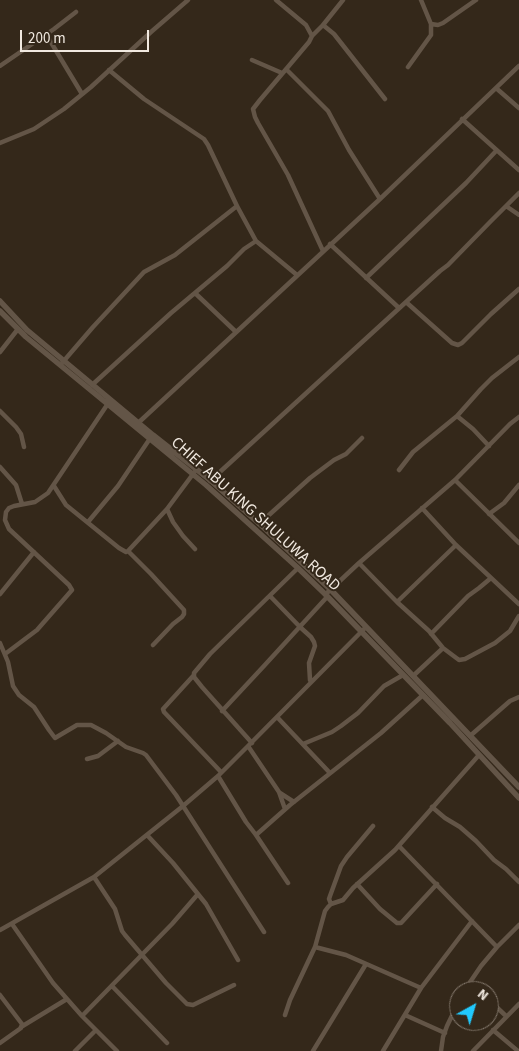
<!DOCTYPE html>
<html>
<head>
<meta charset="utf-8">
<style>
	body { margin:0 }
	#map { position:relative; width:519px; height:1051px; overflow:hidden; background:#34281a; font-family:"Source Sans 3",sans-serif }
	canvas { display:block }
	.north { position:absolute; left:449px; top:981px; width:50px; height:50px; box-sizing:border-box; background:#34281a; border:1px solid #807569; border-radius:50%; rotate:39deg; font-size:14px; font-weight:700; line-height:20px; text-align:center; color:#f1e9e0 }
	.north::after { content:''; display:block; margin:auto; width:18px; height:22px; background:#21c9fd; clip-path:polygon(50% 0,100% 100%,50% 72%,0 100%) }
	.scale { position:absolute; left:20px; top:30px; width:129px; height:22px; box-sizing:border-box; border:2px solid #f1e9e0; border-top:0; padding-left:6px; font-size:15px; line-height:18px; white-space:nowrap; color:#f1e9e0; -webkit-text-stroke:4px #34281a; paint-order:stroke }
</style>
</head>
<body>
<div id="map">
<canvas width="519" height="1051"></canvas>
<div class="north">N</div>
<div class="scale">200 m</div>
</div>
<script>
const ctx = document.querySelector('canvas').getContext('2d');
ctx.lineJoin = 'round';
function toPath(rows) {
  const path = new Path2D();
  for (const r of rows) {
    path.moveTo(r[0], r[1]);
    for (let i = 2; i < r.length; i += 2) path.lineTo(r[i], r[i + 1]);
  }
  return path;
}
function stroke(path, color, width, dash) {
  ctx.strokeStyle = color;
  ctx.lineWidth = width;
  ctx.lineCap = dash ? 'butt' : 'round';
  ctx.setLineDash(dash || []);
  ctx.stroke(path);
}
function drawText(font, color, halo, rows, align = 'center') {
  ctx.font = font + ' "Source Sans 3",sans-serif';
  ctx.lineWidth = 4;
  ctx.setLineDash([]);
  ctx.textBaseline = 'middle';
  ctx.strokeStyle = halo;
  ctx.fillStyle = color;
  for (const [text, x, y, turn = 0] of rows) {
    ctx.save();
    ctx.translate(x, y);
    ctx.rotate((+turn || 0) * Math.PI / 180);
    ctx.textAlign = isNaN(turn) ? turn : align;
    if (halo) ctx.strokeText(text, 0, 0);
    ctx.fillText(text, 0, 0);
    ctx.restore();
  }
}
const minor = toPath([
	[276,0,306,25,312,36],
	[431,24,438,25,443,23,476,0],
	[323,25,343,0],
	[46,34,82,94],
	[252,60,282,73],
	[0,66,54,29,76,12],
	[408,67,431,35,431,24,421,0],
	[286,69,328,111,349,150,380,199],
	[109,70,144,99,204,139,208,145,237,206,256,241,297,275],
	[496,88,519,108],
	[462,119,519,170],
	[0,143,34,129,64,109,91,87,151,32,188,0],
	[519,193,491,221,448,265,440,271,406,302,452,343,458,345,462,343,491,314,519,289],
	[506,206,519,215],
	[330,244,399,308],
	[323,251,288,175,258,123,255,117,253,109,260,100,309,42,312,36,323,25,334,34,385,99],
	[366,278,466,183,496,151],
	[195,293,235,331],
	[0,352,18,329],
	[62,363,93,327,144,272,175,255,237,206],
	[92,385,171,313,227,266,244,249,256,241],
	[0,411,16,427,21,434,24,447],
	[457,416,473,429,489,446],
	[137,424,380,199,519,66],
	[0,467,16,485,22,504],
	[399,470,413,452,457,416,481,389,492,378,519,357],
	[455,480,519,543],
	[210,481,406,302],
	[54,486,66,505,119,548,126,552,128,551,167,509,196,470],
	[422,508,456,545,519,604],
	[167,509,173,522,183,536,195,549],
	[489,514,504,503,519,485],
	[88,522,118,486,151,437],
	[259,524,310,478,334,460,346,454,362,438],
	[128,551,151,574,184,610,184,614,182,617,173,624,153,645],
	[359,563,397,602,429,631,443,648,459,660,465,659,495,643,510,631,519,616],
	[328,592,359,563,455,480,510,424,519,417],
	[0,594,34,552],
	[270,596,300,627,311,637,314,642,315,646,309,663,310,680,311,682],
	[397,602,456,545],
	[431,634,468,596,479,588,491,578],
	[0,643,8,662,13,686,19,695,34,707,49,730,55,738,77,725,91,725,106,733,126,747,143,753,146,755,176,795,264,932],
	[5,654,37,630,72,590,69,585,9,529,5,520,6,512,9,508,14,506,35,502,48,493,109,402],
	[194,675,163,709,164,712,221,772],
	[413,676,443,648],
	[222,711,263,667,327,597],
	[277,717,330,773],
	[470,736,510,701,519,697],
	[252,743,202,687,194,677,194,673,210,654,298,568],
	[303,744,332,732,341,726,358,713,384,686,403,675],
	[248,746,279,792,285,809],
	[87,759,98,756,118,741],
	[218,776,246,822,256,835,288,883],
	[280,793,294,802],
	[432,807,445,818,460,827,476,841,494,860,506,869,519,882],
	[147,835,173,863,206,904,238,960],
	[256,835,290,805,381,733,423,695],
	[399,846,497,947],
	[94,877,115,909,122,931,125,935,166,983,187,1004,193,1005,234,985],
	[357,884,380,909,397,923,401,923,437,884],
	[331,904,329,899,330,896,341,866,347,857,373,826],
	[12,924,53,983,82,1016,117,1051],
	[0,930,94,877,183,806,218,776,248,746,366,627],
	[315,947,346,955,421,988],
	[470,982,479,991],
	[112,986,167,1043],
	[464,991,481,966,497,947,519,925],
	[0,995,22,1024,21,1028,0,1043],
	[489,1000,506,1016],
	[285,1015,290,1000,315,947,325,911,328,907,331,904,343,900,353,888,395,850,479,755],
	[405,1015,445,1033],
	[82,1016,172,924,198,894],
	[21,1027,67,999],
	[493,1030,518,1051],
	[75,1051,96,1030],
	[313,1051,366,964],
	[383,1051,421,988,472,921],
	[441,1051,443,1037,447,1026,459,1001],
	[473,1051,519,1004]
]);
const tertiary = toPath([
	[0,301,27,330,153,435,210,480,263,527,331,590,519,787],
	[0,311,26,337,206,485,298,568,325,594,450,723,519,798]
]);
const streetNames = [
	["CHIEF ABU KING SHULUWA ROAD",255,515,42]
];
stroke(minor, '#635547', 4.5);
stroke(tertiary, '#635547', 5.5);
drawText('16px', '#f1e9e0', '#34281a', streetNames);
</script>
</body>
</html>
